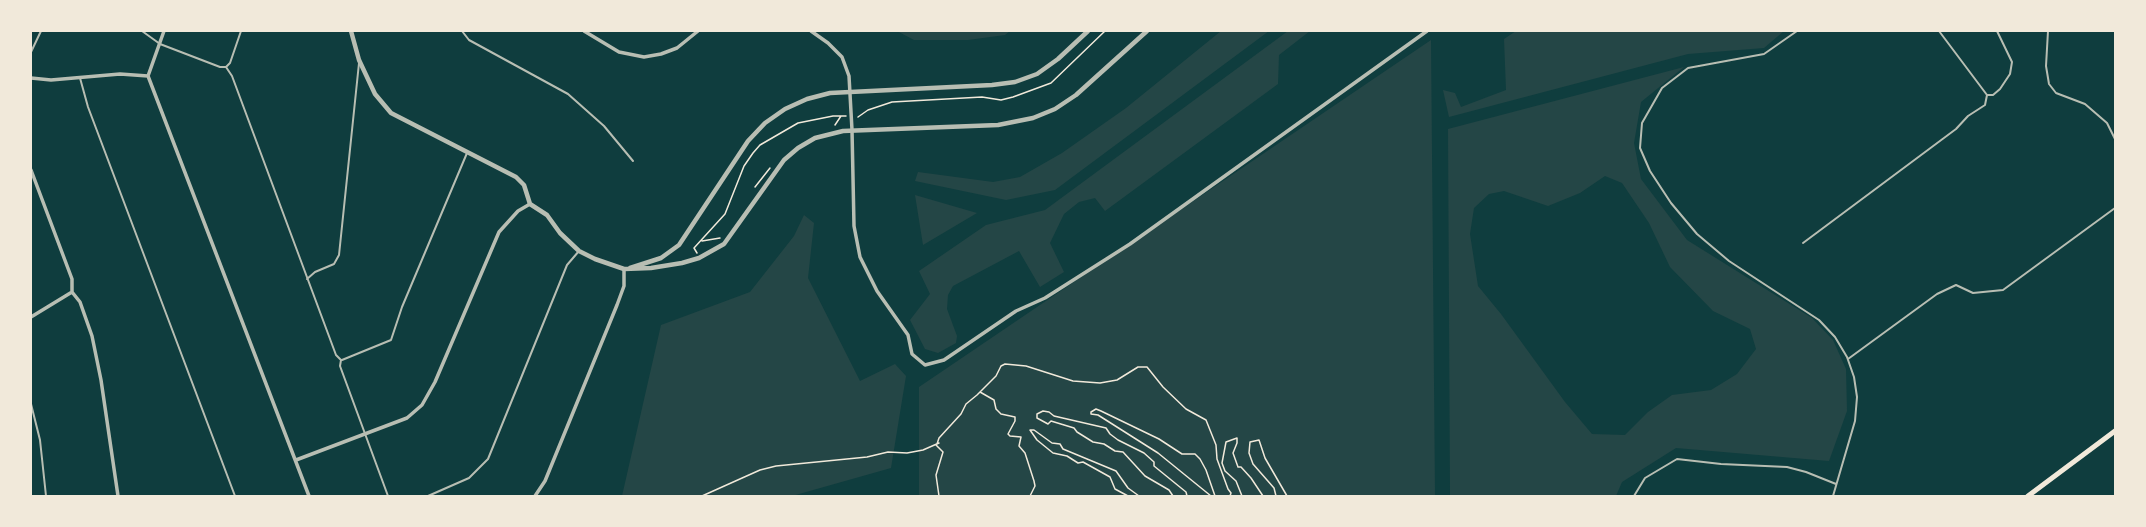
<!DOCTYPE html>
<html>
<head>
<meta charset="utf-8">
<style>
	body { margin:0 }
	#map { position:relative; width:2146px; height:527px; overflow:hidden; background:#0f3d3e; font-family:Montserrat,sans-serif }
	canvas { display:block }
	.frame { position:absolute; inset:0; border:32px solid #f1e9da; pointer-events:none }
</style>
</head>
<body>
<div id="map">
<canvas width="2146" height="527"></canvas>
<div class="frame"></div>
</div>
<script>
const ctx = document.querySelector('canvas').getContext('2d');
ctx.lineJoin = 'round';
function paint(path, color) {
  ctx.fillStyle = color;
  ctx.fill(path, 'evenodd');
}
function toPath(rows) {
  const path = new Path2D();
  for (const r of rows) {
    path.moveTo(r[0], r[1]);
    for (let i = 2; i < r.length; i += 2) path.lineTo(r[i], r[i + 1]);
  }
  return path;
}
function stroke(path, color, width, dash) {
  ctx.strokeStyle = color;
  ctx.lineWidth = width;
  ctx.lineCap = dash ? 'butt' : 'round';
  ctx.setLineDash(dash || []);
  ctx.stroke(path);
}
const green = toPath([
	[897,31,1010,31,1005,35,968,40,914,40],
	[1221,31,1269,31,1055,190,1006,200,915,181,918,172,993,182,1020,177,1062,153,1126,108],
	[1288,31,1310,31,1279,55,1278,84,1105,211,1095,198,1079,202,1064,214,1050,243,1064,272,1040,287,1019,251,953,286,948,295,947,309,957,336,956,343,938,353,925,349,910,320,930,294,919,271,986,225,1045,210],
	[1516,31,1784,31,1764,48,1688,54,1449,117,1443,90,1455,93,1461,107,1506,90,1504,39],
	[1431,40,1435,496,919,496,919,387],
	[1684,67,1641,102,1634,143,1641,179,1687,240,1812,318,1833,340,1846,369,1847,411,1829,461,1676,448,1622,482,1616,496,1450,496,1448,129],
	[1605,176,1622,183,1649,223,1670,267,1713,311,1750,329,1756,349,1737,374,1711,390,1672,395,1648,412,1625,435,1592,434,1565,402,1501,314,1478,286,1470,234,1474,208,1489,194,1504,191,1548,206,1580,193],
	[915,195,977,213,923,245],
	[804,215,814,223,808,278,860,381,895,364,906,376,891,468,792,496,622,496,661,325,750,292,794,236]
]);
const path = toPath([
	[858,117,868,110,892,102,982,97,1001,100,1013,97,1051,83,1105,31],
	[835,125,841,116],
	[755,187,770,168],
	[702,241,720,238],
	[697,253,694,248,725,214,744,166,753,153,760,145,798,123,833,116,846,116],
	[980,392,994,400,996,409,1001,414,1015,417,1015,421,1008,434,1010,436,1021,437,1019,446,1025,453,1034,481,1035,486,1030,496],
	[937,444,939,438,961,414,966,404,977,395,996,376,1001,366,1005,364,1026,366,1073,381,1100,383,1117,380,1138,367,1147,367,1163,387,1186,409,1206,420,1216,445,1217,459,1228,489,1231,493,1230,496],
	[936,445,943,452,936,475,939,496],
	[702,496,760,470,776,466,867,457,888,452,907,453,923,450,939,443],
	[1128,496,1115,489,1110,477,1083,462,1078,463,1067,456,1053,453,1037,440,1030,430,1034,430,1052,443,1060,444,1063,449,1116,471,1128,488,1139,496],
	[1173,496,1169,490,1145,476,1123,452,1115,451,1104,444,1093,442,1077,432,1074,428,1051,421,1048,424,1037,418,1037,414,1043,411,1049,412,1054,416,1106,428,1110,434,1118,440,1144,453,1154,462,1154,466,1186,492,1187,496],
	[1211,496,1158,453,1098,415,1091,414,1091,412,1096,409,1101,411,1159,439,1182,454,1195,454,1200,459,1206,470,1215,496],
	[1242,496,1236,481,1225,471,1222,463,1226,442,1237,438,1237,443,1233,453,1238,467,1241,467,1251,478,1263,496],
	[1276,496,1274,488,1253,464,1249,453,1250,442,1259,440,1265,458,1287,496]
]);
const service = toPath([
	[142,31,160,44,220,67,226,67],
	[462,31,469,40,568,94,604,126,633,161],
	[1797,31,1764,54,1688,68,1662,88,1642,123,1640,148,1650,171,1671,203,1697,234,1729,261,1819,320,1835,337,1847,357,1854,377,1857,397,1855,421,1833,496],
	[1939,31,1987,95,1993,95,2000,89,2010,74,2012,62,1997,31],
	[2048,31,2046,66,2049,84,2056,93,2085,104,2107,123,2115,139],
	[31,52,41,31],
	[226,67,232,76,336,355,341,360,340,366,388,496],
	[226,67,230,63,241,31],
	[80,78,88,107,235,496],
	[1803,243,1956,129,1968,116,1985,105,1987,95],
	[307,279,315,272,334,264,339,255,359,63],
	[1848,359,1937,294,1956,285,1973,293,2003,290,2115,208],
	[342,360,391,340,402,307,467,153],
	[31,404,40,440,46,496],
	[428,496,469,478,488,459,567,265,579,251],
	[1634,496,1645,478,1677,459,1721,464,1787,467,1806,472,1836,484]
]);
const minor = toPath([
	[164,31,148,76,309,496],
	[584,31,619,52,644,57,661,54,677,48,698,31],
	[811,31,828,43,842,57,849,76,852,130,854,226,860,257,877,291,908,335,912,354,925,365,944,360,1016,311,1045,298,1130,244,1427,31],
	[31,78,51,80,120,74,148,76],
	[31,170,72,279,72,292,80,302,92,336,101,380,118,496],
	[31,317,72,292],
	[296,460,407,418,422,405,435,382,499,232,518,211,530,204],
	[535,496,545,481,617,305,624,286,624,269]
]);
const tertiary = toPath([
	[351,31,359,60,375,94,391,113,516,177,524,185,530,204,547,215,560,233,579,251,595,259,624,269,651,268,682,263,699,258,724,244,784,160,798,148,815,138,843,131,998,125,1033,118,1055,109,1076,95,1147,31],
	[630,268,661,258,679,245,748,141,765,123,785,109,807,99,830,93,992,85,1015,82,1037,74,1058,59,1088,31]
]);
const secondary = toPath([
	[2028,496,2115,431]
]);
paint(green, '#244646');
stroke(path, '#f1e9da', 1.5);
stroke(service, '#b8beb3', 2);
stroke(minor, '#b8beb3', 3.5);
stroke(tertiary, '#b8beb3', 4.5);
stroke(secondary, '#f1e9da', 5);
</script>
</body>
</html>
